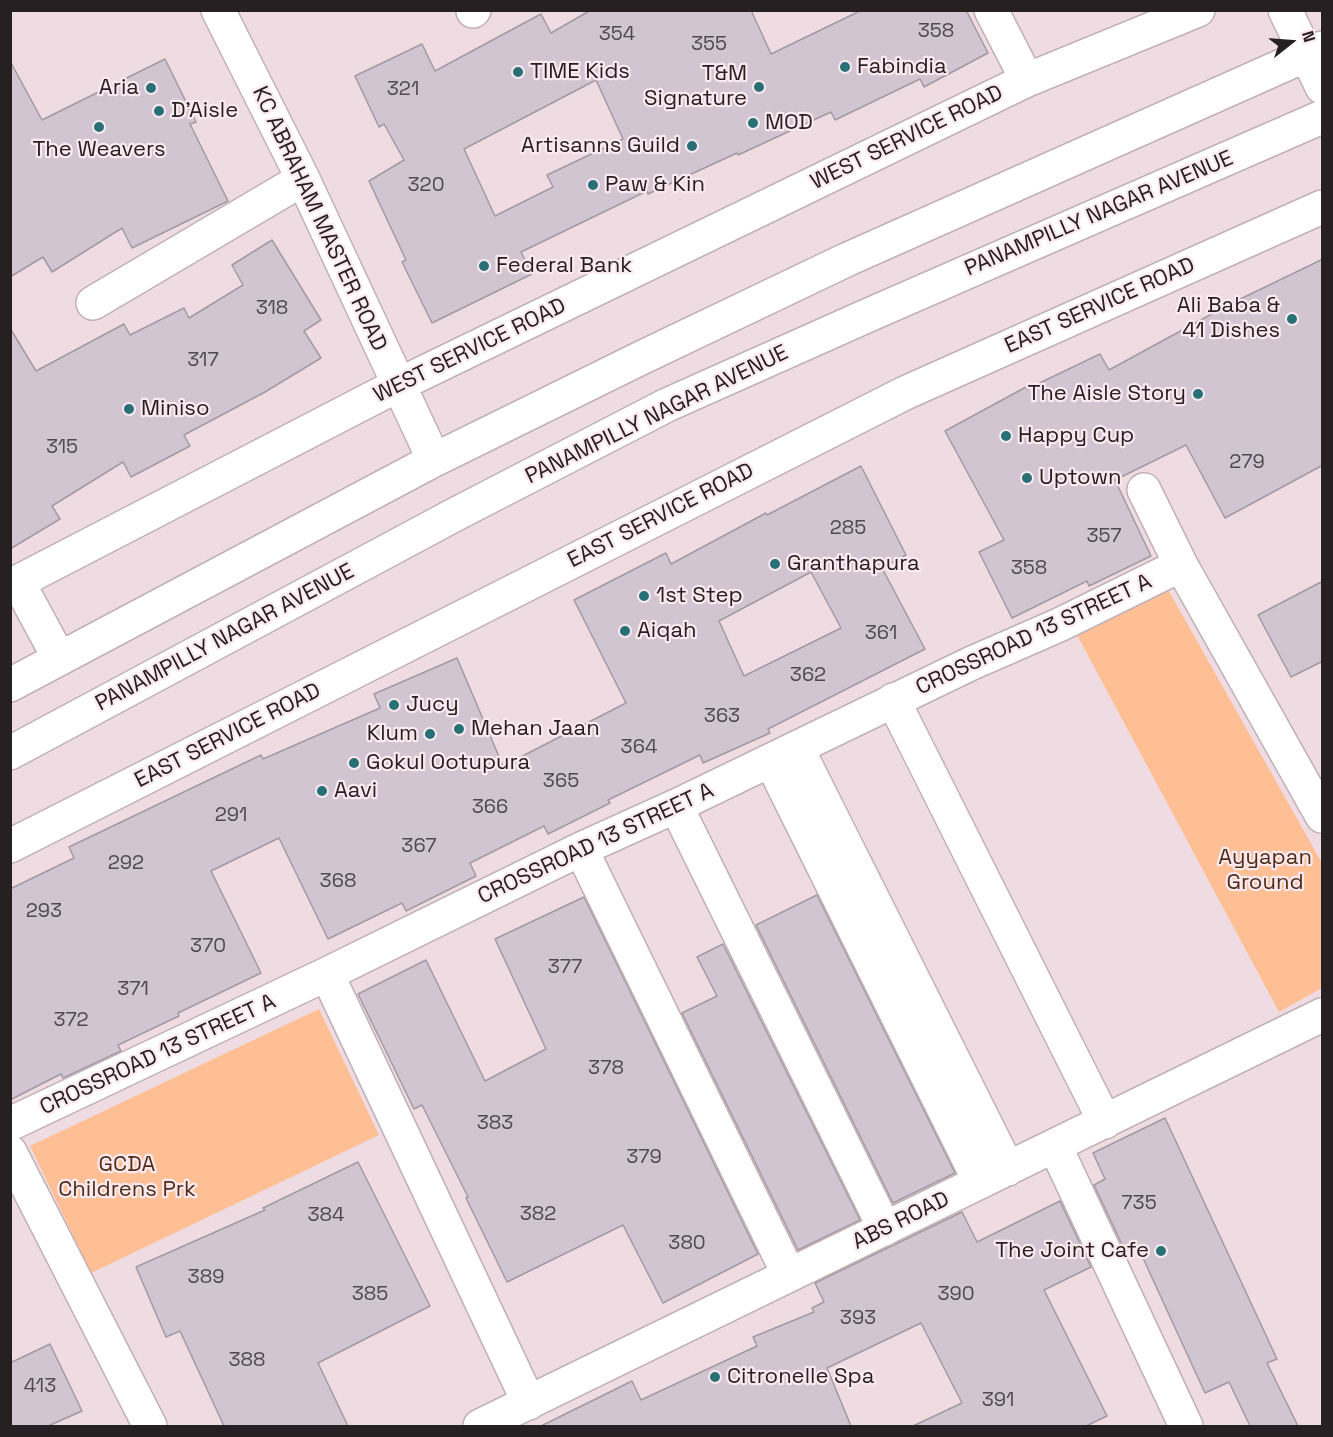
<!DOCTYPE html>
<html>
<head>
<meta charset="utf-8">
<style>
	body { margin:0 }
	#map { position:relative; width:1333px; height:1437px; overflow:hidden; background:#eedce2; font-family:"Space Grotesk",sans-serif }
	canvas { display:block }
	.frame { position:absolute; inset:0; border:12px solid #262023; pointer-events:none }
	.north { position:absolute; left:1261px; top:12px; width:60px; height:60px; -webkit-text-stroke:4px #fbe9f0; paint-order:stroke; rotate:73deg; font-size:16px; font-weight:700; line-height:24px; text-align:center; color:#262023 }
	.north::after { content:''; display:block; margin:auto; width:21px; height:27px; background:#262023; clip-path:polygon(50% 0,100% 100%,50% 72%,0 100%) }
</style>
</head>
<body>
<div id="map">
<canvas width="1333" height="1437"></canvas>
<div class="frame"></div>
<div class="north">N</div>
</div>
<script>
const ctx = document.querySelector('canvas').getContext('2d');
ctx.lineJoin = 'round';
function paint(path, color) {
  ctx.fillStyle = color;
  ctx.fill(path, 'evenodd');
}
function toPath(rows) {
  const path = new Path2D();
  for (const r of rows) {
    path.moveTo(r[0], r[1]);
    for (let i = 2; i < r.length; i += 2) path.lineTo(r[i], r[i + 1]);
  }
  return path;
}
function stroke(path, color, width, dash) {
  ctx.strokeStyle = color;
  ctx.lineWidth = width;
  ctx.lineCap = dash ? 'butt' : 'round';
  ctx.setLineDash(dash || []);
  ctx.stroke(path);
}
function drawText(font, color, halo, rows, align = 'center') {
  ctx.font = font + ' "Space Grotesk",sans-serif';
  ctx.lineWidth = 4.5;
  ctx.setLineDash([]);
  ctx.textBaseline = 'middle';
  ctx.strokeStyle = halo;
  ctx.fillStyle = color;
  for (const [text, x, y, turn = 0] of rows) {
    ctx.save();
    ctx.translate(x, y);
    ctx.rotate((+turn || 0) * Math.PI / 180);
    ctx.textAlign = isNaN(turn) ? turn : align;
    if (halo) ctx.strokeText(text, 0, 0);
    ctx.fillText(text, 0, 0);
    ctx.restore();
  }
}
const green = toPath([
	[1166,586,1322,863,1322,988,1279,1012,1077,635],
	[319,1009,379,1135,91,1273,30,1146]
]);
const building = toPath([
	[591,10,751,10,771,54,862,10,966,10,988,53,924,87,920,79,835,120,831,112,738,155,737,153,648,194,647,191,521,252,532,274,432,323,402,262,406,260,369,181,404,160,384,124,379,127,355,76,422,44,435,71,541,14,551,33,591,10],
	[596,80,623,139,547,175,553,187,495,216,464,149,596,80],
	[165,59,196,122,190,124,228,201,132,248,122,228,52,272,43,257,10,277,10,61,42,120,165,59],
	[272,240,321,320,304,331,321,358,265,392,184,435,190,446,131,477,123,462,52,506,60,519,10,549,10,328,36,371,124,324,130,335,184,308,189,318,243,285,232,265,272,240],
	[1323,259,1323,465,1225,518,1186,445,1115,480,1151,556,1089,586,1087,581,1012,618,979,552,1004,540,945,431,1026,387,1027,389,1100,354,1109,370,1230,304,1323,259],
	[861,466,906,555,882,568,925,649,768,729,770,733,703,763,700,755,608,800,610,803,548,834,544,826,470,863,476,876,406,911,402,903,328,939,279,838,211,871,261,973,178,1013,179,1016,118,1045,121,1051,63,1078,61,1074,10,1100,10,889,74,858,69,847,261,755,263,759,380,708,374,694,457,658,503,766,626,703,574,600,666,553,671,564,766,513,767,515,861,466],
	[811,572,841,628,744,676,719,621,811,572],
	[1323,581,1323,661,1291,677,1258,615,1323,581],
	[817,895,955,1173,893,1203,756,925,817,895],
	[584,897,758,1254,663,1303,623,1225,507,1282,466,1198,468,1197,422,1105,414,1109,358,994,426,960,485,1081,546,1049,495,939,584,897],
	[723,944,860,1220,798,1250,682,1013,717,996,697,957,723,944],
	[1165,1118,1277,1359,1267,1363,1298,1426,1250,1426,1229,1382,1205,1393,1137,1245,1125,1251,1094,1185,1105,1179,1093,1153,1165,1118],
	[358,1162,430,1306,318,1363,348,1426,224,1426,180,1331,166,1337,136,1267,265,1210,263,1208,358,1162],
	[1060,1201,1091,1267,1044,1290,1107,1416,1086,1426,913,1426,962,1403,921,1323,827,1368,851,1426,541,1426,632,1381,641,1400,757,1346,753,1337,814,1312,812,1308,824,1302,815,1283,962,1212,977,1242,1060,1201],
	[50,1344,82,1411,48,1426,10,1426,10,1363,50,1344]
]);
const minor = toPath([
	[218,10,303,179,434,460],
	[991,10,1027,80],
	[1285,10,1322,87],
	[473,11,474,10],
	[93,303,303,179],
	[1144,490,1181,565,1322,816],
	[18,582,59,658],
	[10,586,398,385,1027,80,1198,10],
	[10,685,434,460,643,357,846,260,1322,48],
	[893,700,1105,1122],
	[797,748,1008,1169],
	[10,753,456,514,667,405,871,314,1322,117],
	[771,761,980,1182],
	[676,806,885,1229],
	[10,846,905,393,1322,207],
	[581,849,789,1275],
	[327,974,529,1403],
	[10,1124,327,974,581,849,676,806,972,663,1059,625,1181,565],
	[1055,1146,1186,1426],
	[10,1152,150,1426],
	[480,1426,1322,1015]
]);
const markers = [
	[845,67,6,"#277176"],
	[518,72,6,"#277176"],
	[759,87,6,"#277176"],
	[151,88,6,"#277176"],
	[159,111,6,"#277176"],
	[753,123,6,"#277176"],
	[99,127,6,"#277176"],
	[692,146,6,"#277176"],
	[593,185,6,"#277176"],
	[484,266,6,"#277176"],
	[1292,319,6,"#277176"],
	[1198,394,6,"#277176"],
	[129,409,6,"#277176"],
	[1006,436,6,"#277176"],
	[1027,478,6,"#277176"],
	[775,564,6,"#277176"],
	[644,596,6,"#277176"],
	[625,631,6,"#277176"],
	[394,705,6,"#277176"],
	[459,729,6,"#277176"],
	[430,734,6,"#277176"],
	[354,763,6,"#277176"],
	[322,791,6,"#277176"],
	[1161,1251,6,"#277176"],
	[715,1377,6,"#277176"]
];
const numberNames = [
	["358",936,32],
	["354",617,35],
	["355",709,45],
	["321",403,90],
	["320",426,186],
	["318",272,309],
	["317",203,361],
	["315",62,448],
	["279",1247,463],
	["285",848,529],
	["357",1104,537],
	["358",1029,569],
	["361",881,634],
	["362",808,676],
	["363",722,717],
	["364",639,748],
	["365",561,782],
	["366",490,808],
	["291",231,816],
	["367",419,847],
	["292",126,864],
	["368",338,882],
	["293",44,912],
	["370",208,947],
	["377",565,968],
	["371",133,990],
	["372",71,1021],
	["378",606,1069],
	["383",495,1124],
	["379",644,1158],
	["735",1139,1204],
	["382",538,1215],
	["384",326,1216],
	["380",687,1244],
	["389",206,1278],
	["385",370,1295],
	["390",956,1295],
	["393",858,1319],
	["388",247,1361],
	["413",40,1387],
	["391",998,1401]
];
const poiNames = [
	["Fabindia",857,67],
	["TIME Kids",530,72],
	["T&M",747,74,"right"],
	["Signature",747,99,"right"],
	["Aria",139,88,"right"],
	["D'Aisle",171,111],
	["MOD",765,123],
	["Artisanns Guild",680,146,"right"],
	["The Weavers",99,150,"center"],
	["Paw & Kin",605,185],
	["Federal Bank",496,266],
	["Ali Baba &",1280,306,"right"],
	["41 Dishes",1280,331,"right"],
	["The Aisle Story",1186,394,"right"],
	["Miniso",141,409],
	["Happy Cup",1018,436],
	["Uptown",1039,478],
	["Granthapura",787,564],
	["1st Step",656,596],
	["Aiqah",637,631],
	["Jucy",406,705],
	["Mehan Jaan",471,729],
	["Klum",418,734,"right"],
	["Gokul Ootupura",366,763],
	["Aavi",334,791],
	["The Joint Cafe",1149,1251,"right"],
	["Citronelle Spa",727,1377]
];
const streetNames = [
	["WEST SERVICE ROAD",907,138,-26],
	["PANAMPILLY NAGAR AVENUE",1099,214,-23],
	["KC ABRAHAM MASTER ROAD",319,219,65],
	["EAST SERVICE ROAD",1100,306,-24],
	["WEST SERVICE ROAD",470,351,-26],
	["PANAMPILLY NAGAR AVENUE",657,415,-26],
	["EAST SERVICE ROAD",661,516,-27],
	["CROSSROAD 13 STREET A",1034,635,-25],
	["PANAMPILLY NAGAR AVENUE",225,638,-28],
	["EAST SERVICE ROAD",228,736,-27],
	["CROSSROAD 13 STREET A",596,844,-25],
	["CROSSROAD 13 STREET A",158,1055,-25],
	["ABS ROAD",901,1221,-26]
];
const parkNames = [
	["Ayyapan",1265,858],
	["Ground",1265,883],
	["GCDA",127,1165],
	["Childrens Prk",127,1190]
];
paint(green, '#ffbf95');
paint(building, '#d0c5d1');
stroke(building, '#a399a4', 1.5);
stroke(minor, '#c1b0b6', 36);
stroke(minor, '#fff', 33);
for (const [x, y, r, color] of markers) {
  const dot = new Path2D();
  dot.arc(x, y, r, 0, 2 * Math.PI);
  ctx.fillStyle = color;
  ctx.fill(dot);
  stroke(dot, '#fbe9f0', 2);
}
drawText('20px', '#50494e', null, numberNames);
drawText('22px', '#262023', '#fbe9f0', poiNames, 'left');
drawText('22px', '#262023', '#fbe9f0', streetNames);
drawText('22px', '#502d14', '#fbe9f0', parkNames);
</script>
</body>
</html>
